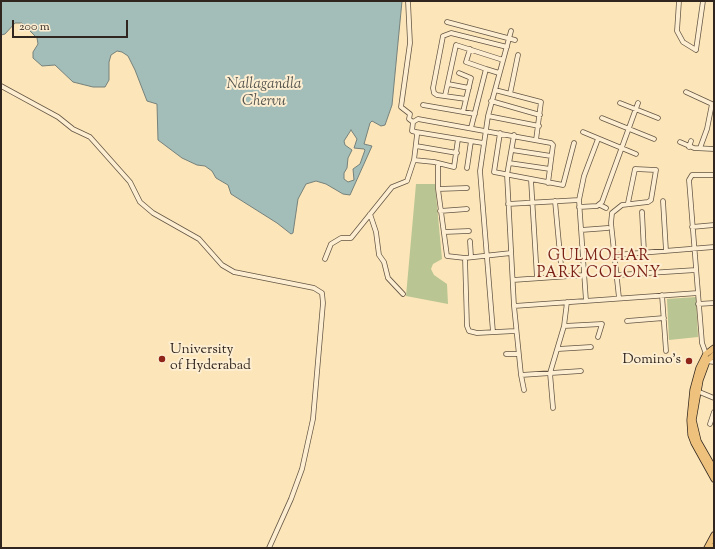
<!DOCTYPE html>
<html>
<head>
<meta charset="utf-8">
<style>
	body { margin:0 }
	#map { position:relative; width:715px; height:549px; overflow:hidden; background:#fce5b8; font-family:"Sorts Mill Goudy",serif }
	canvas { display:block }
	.frame { position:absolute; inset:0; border:2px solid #31261f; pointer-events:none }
	.scale { position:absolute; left:12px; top:20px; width:116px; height:18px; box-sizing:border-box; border:2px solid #31261f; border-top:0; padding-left:5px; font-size:12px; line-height:14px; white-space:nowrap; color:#31261f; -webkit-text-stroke:3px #fdeed1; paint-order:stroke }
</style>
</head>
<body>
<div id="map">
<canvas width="715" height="549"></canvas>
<div class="frame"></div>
<div class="scale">200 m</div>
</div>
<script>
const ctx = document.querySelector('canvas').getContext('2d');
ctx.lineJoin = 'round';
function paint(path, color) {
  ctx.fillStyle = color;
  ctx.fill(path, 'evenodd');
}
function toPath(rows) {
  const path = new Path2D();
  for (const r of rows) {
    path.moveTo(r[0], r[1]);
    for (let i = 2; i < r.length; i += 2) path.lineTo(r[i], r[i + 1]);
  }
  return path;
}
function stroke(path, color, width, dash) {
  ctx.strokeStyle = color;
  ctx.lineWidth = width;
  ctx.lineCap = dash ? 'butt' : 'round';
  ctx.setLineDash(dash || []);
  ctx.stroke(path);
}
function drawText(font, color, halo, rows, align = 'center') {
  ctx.font = font + ' "Sorts Mill Goudy",serif';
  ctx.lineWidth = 4;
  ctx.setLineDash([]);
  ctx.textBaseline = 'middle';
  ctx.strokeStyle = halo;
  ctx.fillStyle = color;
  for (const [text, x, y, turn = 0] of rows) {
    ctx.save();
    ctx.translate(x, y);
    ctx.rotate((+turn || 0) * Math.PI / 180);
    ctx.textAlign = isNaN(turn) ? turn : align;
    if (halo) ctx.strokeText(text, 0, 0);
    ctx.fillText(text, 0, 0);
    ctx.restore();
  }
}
const green = toPath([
	[416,184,435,184,442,259,433,264,431,269,434,275,447,284,448,304,406,296],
	[696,297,698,337,669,340,667,299]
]);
const water = toPath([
	[1,1,402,1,392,105,385,125,381,126,372,121,370,123,364,144,372,146,350,195,343,194,326,184,316,181,306,184,298,199,293,233,291,234,277,223,231,194,228,185,216,178,212,171,205,166,197,165,182,158,158,140,157,104,147,101,135,70,128,56,122,52,117,51,111,55,109,62,109,80,105,87,93,87,73,82,55,65,42,66,33,58,33,52,38,44,37,38,22,23,15,23,5,34,1,35,1,1],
	[351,130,357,139,354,148,364,149,365,150,360,164,353,169,354,180,348,182,344,179,344,173,347,168,348,158,352,150,345,145,344,141,351,130]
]);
const minor = toPath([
	[408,1,410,43,401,107,410,114,409,119,413,122],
	[679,1,677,31,683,42,696,50,703,1],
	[447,22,515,40],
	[470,49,466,62,486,69,471,128],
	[486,69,499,73],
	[459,73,471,78,463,112],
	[448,84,469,88],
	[1,86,58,117,73,129,90,137,130,182,140,202,153,213,199,239,222,265,234,272,314,288,322,293,323,303,313,419,302,469,291,499,269,548],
	[495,90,541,102,536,140],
	[686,92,712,104,707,129,700,148],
	[510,94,518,55],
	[445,96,456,45,503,60],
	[466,99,437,95,434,93,433,88,443,36,451,33,507,47],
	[491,101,540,115],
	[620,103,658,118],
	[423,105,475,114],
	[488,116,539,126],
	[602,118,654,139],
	[416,132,483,143],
	[583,132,636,154],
	[500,133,494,172,563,185,574,143],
	[514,135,507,175,514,306],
	[680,142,694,148,714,149],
	[416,146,457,153],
	[689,147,691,141],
	[512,150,551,156],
	[414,160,417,135,416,132,412,131,413,122,418,119,551,143,553,145,548,183],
	[509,163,550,169],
	[438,164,438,189,447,256,465,258,511,253],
	[467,168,471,141],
	[531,180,537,278],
	[438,189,467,188],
	[555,201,562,276],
	[663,201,666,251],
	[508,204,579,200],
	[600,205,606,208],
	[579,207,597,206,602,202,638,103],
	[440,211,467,209],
	[642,212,644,252],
	[370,214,376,232,379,255,384,262,388,278,403,294],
	[692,227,714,225],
	[581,230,608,228],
	[444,232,469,231],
	[470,241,471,257],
	[615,255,714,247],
	[465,258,467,326,469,331,477,333,515,331],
	[325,259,331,244,341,238,351,238,392,187,407,181,414,160,434,162,454,167,458,139],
	[617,275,696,270],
	[513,280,585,275],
	[662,295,666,351],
	[619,298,611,223,612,213,622,205,648,202,651,200,656,170,635,169,628,203],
	[586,301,579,200,584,176,598,139],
	[698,304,714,303],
	[627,321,664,318],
	[564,326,602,324,598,337],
	[493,332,480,171,488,116,511,31],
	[558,349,591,347],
	[506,354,518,354],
	[706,354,702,343,689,180,692,175,714,175],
	[707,361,714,362],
	[581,371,521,375,514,306,698,293],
	[521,375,524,390],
	[697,391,714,398],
	[553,408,550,373,564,326,567,302],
	[710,424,714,412]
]);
const major = toPath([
	[714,348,706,354,699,368,693,390,690,420,691,435,694,443,714,479],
	[714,355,707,361,700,380,693,420,698,441,714,469],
	[707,548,714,535],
	[713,548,714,546]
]);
const markers = [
	[162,359,4,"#8f2418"],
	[689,361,4,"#8f2418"]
];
const poiNames = [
	["University",170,351],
	["of Hyderabad",170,367],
	["Domino's",681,361,"right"]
];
const waterNames = [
	["Nallagandla",264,85],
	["Chervu",264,102]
];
const neighbourhoodNames = [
	["GULMOHAR",599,257],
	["PARK COLONY",599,274]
];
paint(green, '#b9c693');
paint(water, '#a3bdb9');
stroke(water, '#75817b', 1);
stroke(minor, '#645645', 5.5);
stroke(major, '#31261f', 7);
stroke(minor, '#fdeed1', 4);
stroke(major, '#eec27c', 5.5);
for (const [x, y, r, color] of markers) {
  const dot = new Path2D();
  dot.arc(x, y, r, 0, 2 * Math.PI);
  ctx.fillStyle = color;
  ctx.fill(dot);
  stroke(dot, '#fdeed1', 1.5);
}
drawText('14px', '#31261f', '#fdeed1', poiNames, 'left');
drawText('italic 15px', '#53534d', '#fdeed1', waterNames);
ctx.letterSpacing = '1px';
drawText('15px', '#7a1f14', '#fdeed1', neighbourhoodNames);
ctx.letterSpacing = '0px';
</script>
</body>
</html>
